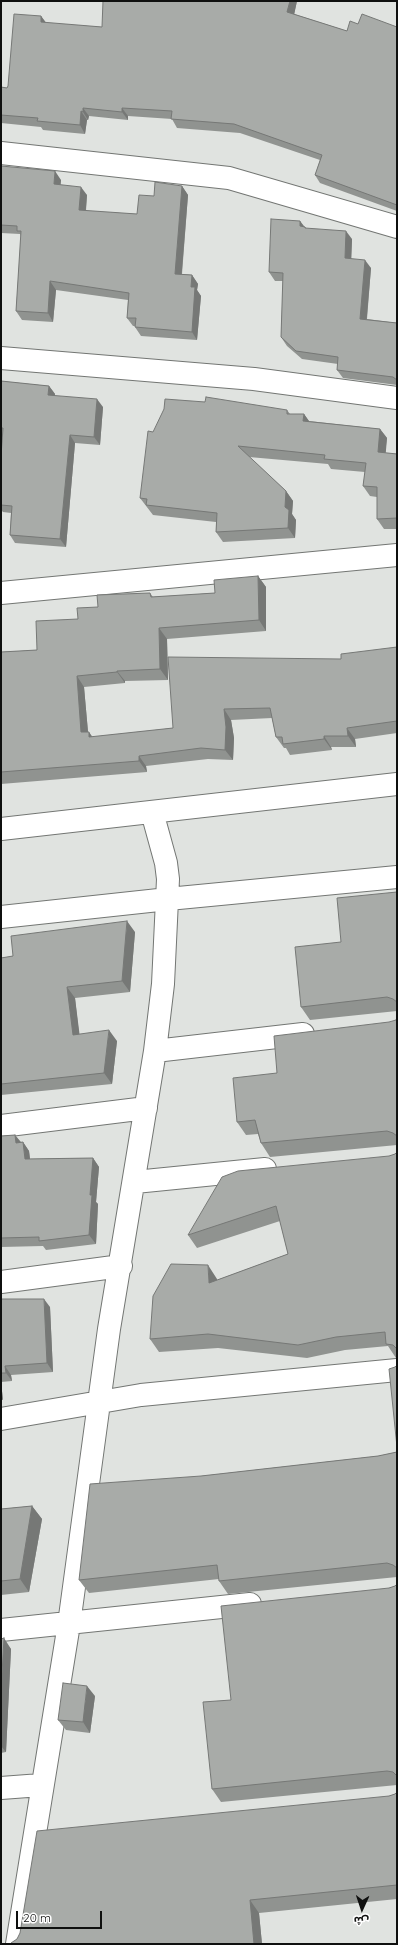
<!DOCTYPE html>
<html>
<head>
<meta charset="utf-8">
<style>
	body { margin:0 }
	#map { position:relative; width:398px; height:1945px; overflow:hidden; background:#e0e3e0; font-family:Quicksand,"Noto Sans Arabic",sans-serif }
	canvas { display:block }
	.frame { position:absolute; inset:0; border:2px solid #0f100f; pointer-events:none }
	.north { position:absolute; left:342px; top:1889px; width:40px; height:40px; -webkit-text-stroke:3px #fff; paint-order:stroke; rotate:183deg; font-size:11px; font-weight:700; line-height:16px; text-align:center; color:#0f100f }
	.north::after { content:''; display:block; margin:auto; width:14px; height:18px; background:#0f100f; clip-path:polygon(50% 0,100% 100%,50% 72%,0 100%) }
	.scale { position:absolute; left:16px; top:1911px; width:86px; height:18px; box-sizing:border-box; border:2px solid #0f100f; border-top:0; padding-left:5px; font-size:12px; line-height:14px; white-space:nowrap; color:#0f100f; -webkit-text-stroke:3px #fff; paint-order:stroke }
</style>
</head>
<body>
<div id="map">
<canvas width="398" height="1945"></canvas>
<div class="frame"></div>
<div class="north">ش</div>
<div class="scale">20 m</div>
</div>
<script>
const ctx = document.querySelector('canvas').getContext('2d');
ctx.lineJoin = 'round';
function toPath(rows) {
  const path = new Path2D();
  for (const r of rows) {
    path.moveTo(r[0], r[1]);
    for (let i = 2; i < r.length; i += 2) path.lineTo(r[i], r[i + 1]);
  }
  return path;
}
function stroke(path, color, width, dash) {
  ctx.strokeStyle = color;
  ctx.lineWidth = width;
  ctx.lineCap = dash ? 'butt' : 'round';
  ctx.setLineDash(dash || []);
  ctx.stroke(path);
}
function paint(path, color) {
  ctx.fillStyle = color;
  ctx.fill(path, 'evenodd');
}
const street = toPath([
	[1,153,229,178,397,227],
	[1,358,254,379,397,398],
	[1,593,397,555],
	[1,829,397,784],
	[1,917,168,899,397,877],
	[155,1051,303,1034],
	[1,1126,146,1108],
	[135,1182,265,1169],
	[1,1282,121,1266],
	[1,1419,141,1395,397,1370],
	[1,1630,250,1604],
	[1,1788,41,1785],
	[17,1944,69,1624,109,1329,155,1051,163,984,168,879,166,863,152,812]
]);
const wall = toPath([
	[297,1,294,14,347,31,358,24,397,27,397,211,320,183,315,175,320,160,240,133,177,128,172,119,128,116,128,120,89,116,88,120,87,120,85,134,43,130,41,127,1,123,1,87,7,88,41,16,46,23,102,27],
	[1,166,61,180,60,185,87,195,86,211,137,214,154,196,182,186,188,195,182,274,192,275,198,284,197,290,201,296,197,340,141,336,135,327,135,326,133,326,127,318,128,300,56,290,53,322,22,320,16,311,21,236,20,234,1,233],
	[300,221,304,226,307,229,352,239,351,259,371,268,367,319,397,323,397,385,343,378,337,370,338,364,302,359,287,346,281,337,283,281,275,281,269,272],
	[1,381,49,386,55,394,54,396,103,407,100,445,75,443,66,547,15,543,10,535,11,513,3,512,1,510,1,456,3,435,1,435],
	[287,410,290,414,304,414,309,421,380,429,387,438,385,453,397,454,397,529,384,529,377,519,377,497,370,496,363,486,365,472,331,469,328,464,249,457,286,491,293,501,292,514,296,520,295,538,223,542,216,532,216,522,153,515,140,498,153,432],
	[258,576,266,587,266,631,167,639,168,680,125,681,125,683,84,687,88,732,92,737,173,728,341,659,397,647,397,733,355,739,356,747,331,747,332,750,290,755,286,748,284,748,276,737,272,718,231,720,234,738,233,760,208,759,146,766,147,772,1,784,1,652,37,650,78,619,98,607,150,593,153,597,215,593],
	[397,892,397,1011,310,1020,301,1007,341,942],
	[135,932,130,992,75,998,79,1034,117,1041,112,1084,1,1095,1,958,13,956],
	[397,1018,397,1145,270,1157,261,1143,258,1134,246,1135,237,1122,277,1073,396,1020],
	[15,1135,21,1142,23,1142,29,1151,30,1159,93,1158,99,1167,96,1202,98,1204,96,1244,46,1250,43,1246,1,1247,1,1136],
	[397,1152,397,1358,396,1358,388,1346,345,1350,307,1358,218,1348,159,1352,150,1339,217,1279,217,1280,288,1254,280,1221,197,1248,188,1235,395,1154],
	[1,1299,50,1307,53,1372,11,1375,12,1381,1,1382,3,1400,1,1400],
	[397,1452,397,1577,228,1594,219,1581,219,1579,89,1593,79,1580,201,1476,378,1456],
	[32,1506,42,1519,29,1592,1,1595,1,1509],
	[397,1584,397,1785,221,1802,212,1789,231,1700,389,1588,395,1586],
	[1,1639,11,1649,6,1752,1,1753],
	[95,1696,90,1733,66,1730,58,1720],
	[397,1792,397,1899,259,1913,262,1944,11,1944,389,1796,395,1794]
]);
const shadedWall = toPath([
	[290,1,297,1,293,20,287,12],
	[41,16,47,24,41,22],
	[83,108,89,116,88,120,83,112],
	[122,108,128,116,128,120,122,112],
	[81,111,87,120,85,134,80,125],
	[55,171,61,180,60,193,54,184],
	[182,186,188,195,181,282,175,274],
	[81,187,87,195,85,219,79,210],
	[300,221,305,228,305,227,311,235,300,226],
	[346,231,352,239,351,267,345,258],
	[365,260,371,268,366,327,360,319],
	[192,275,198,284,197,290,201,296,197,340,192,332,191,287],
	[50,281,56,290,53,322,48,313],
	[49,386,55,394,54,403,48,395],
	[97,399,103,407,100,445,94,437],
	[304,414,311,424,303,421],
	[380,429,387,438,385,462,378,452],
	[70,435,75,443,66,547,60,539],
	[286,491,293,501,292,514,296,520,295,538,288,528,285,507],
	[258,576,266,587,266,631,259,620],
	[159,628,167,639,168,680,160,669],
	[117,671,125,681,125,683,117,672],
	[77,676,84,687,89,743,81,732],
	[224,709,231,720,234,738,233,760,225,750],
	[347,728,355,739,356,747,348,736],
	[89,732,96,742,89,737],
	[324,736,331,747,332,750,324,739],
	[139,756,146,766,147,772,139,761],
	[127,921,135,932,130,992,122,981],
	[67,987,75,998,81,1046,73,1035],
	[109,1030,117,1041,112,1084,104,1073],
	[15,1135,22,1144,16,1143],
	[23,1142,29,1151,31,1168,25,1159],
	[93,1158,99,1167,96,1202,98,1204,96,1244,89,1235,90,1195],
	[208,1265,217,1279,218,1296,209,1283],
	[44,1299,50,1307,53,1372,47,1363],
	[5,1366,11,1375,12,1381,6,1373],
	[1,1382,3,1400,1,1397],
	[32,1506,42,1519,29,1592,20,1579],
	[4,1638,11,1649,6,1752,1,1746,1,1692],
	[87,1686,95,1696,90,1733,83,1722],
	[250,1900,259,1913,262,1944,254,1944]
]);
const building = toPath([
	[103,1,290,1,287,12,347,31,350,21,358,24,362,14,397,27,397,205,315,175,322,155,234,124,171,119,172,111,122,108,122,112,83,108,83,112,81,111,80,125,37,121,38,118,1,115,1,87,7,88,8,86,14,14,41,16,41,22,102,27,103,1],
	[1,166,55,171,54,184,81,187,79,210,137,214,139,195,154,196,155,182,182,186,175,274,192,275,191,287,195,287,192,332,135,327,136,318,127,318,129,293,50,281,48,313,16,311,21,231,17,231,17,226,1,225,1,166],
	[271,219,300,221,300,226,305,227,305,228,346,231,345,258,365,260,360,319,397,323,397,380,393,377,337,370,338,357,296,351,281,337,283,273,269,272,271,219],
	[1,381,49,386,48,395,97,399,94,437,70,435,60,539,10,535,12,506,1,505,1,456,3,428,1,428,1,381],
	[206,397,287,410,287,414,304,414,303,421,380,429,378,452,397,454,397,518,377,519,377,487,363,486,366,463,324,459,325,455,238,446,286,491,285,507,289,510,288,528,216,532,217,513,146,505,147,499,140,498,148,431,153,432,164,409,165,399,205,402,206,397],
	[258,576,259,620,159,628,160,669,117,671,117,672,77,676,81,732,89,732,89,737,173,728,168,657,341,659,341,654,397,647,397,721,347,728,348,736,324,736,324,739,283,744,282,737,276,737,270,708,224,709,226,727,225,750,201,748,139,756,139,761,1,772,1,652,37,650,36,621,78,619,77,608,98,607,97,595,150,593,151,597,215,593,214,580,258,576],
	[397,892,397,1002,393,999,387,997,301,1007,295,947,341,942,337,898,397,892],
	[127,921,122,981,67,987,73,1035,109,1030,104,1073,1,1084,1,958,13,956,11,936,127,921],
	[397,1018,397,1136,393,1133,387,1131,261,1143,255,1120,237,1122,233,1078,277,1073,274,1036,389,1022,396,1020,397,1018],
	[15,1135,16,1143,23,1142,25,1159,93,1158,90,1195,92,1195,89,1235,39,1241,39,1237,1,1238,1,1136,15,1135],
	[397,1152,397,1349,393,1345,386,1344,385,1332,336,1337,298,1345,208,1334,150,1339,153,1296,171,1264,208,1265,209,1283,288,1254,276,1206,188,1235,222,1177,238,1171,389,1156,395,1154,397,1152],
	[1,1299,44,1299,47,1363,5,1366,6,1373,1,1373,1,1299],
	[397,1365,397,1447,389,1369,395,1367,397,1365],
	[397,1452,397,1568,393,1565,387,1563,219,1581,217,1565,79,1580,90,1484,201,1476,378,1456,397,1452],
	[32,1506,20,1579,1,1581,1,1509,32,1506],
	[397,1584,397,1776,393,1772,387,1771,212,1789,203,1702,231,1700,221,1606,389,1588,395,1586,397,1584],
	[4,1638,1,1692,1,1639,4,1638],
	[63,1683,87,1686,83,1722,58,1720,63,1683],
	[397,1792,397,1885,250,1900,254,1944,11,1944,11,1943,17,1939,20,1933,37,1831,389,1796,395,1794,397,1792]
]);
stroke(street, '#737673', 24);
stroke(street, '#fff', 22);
paint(wall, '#909390');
paint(shadedWall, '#767876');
paint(building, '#a8aba8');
stroke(building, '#767876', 1);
</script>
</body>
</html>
